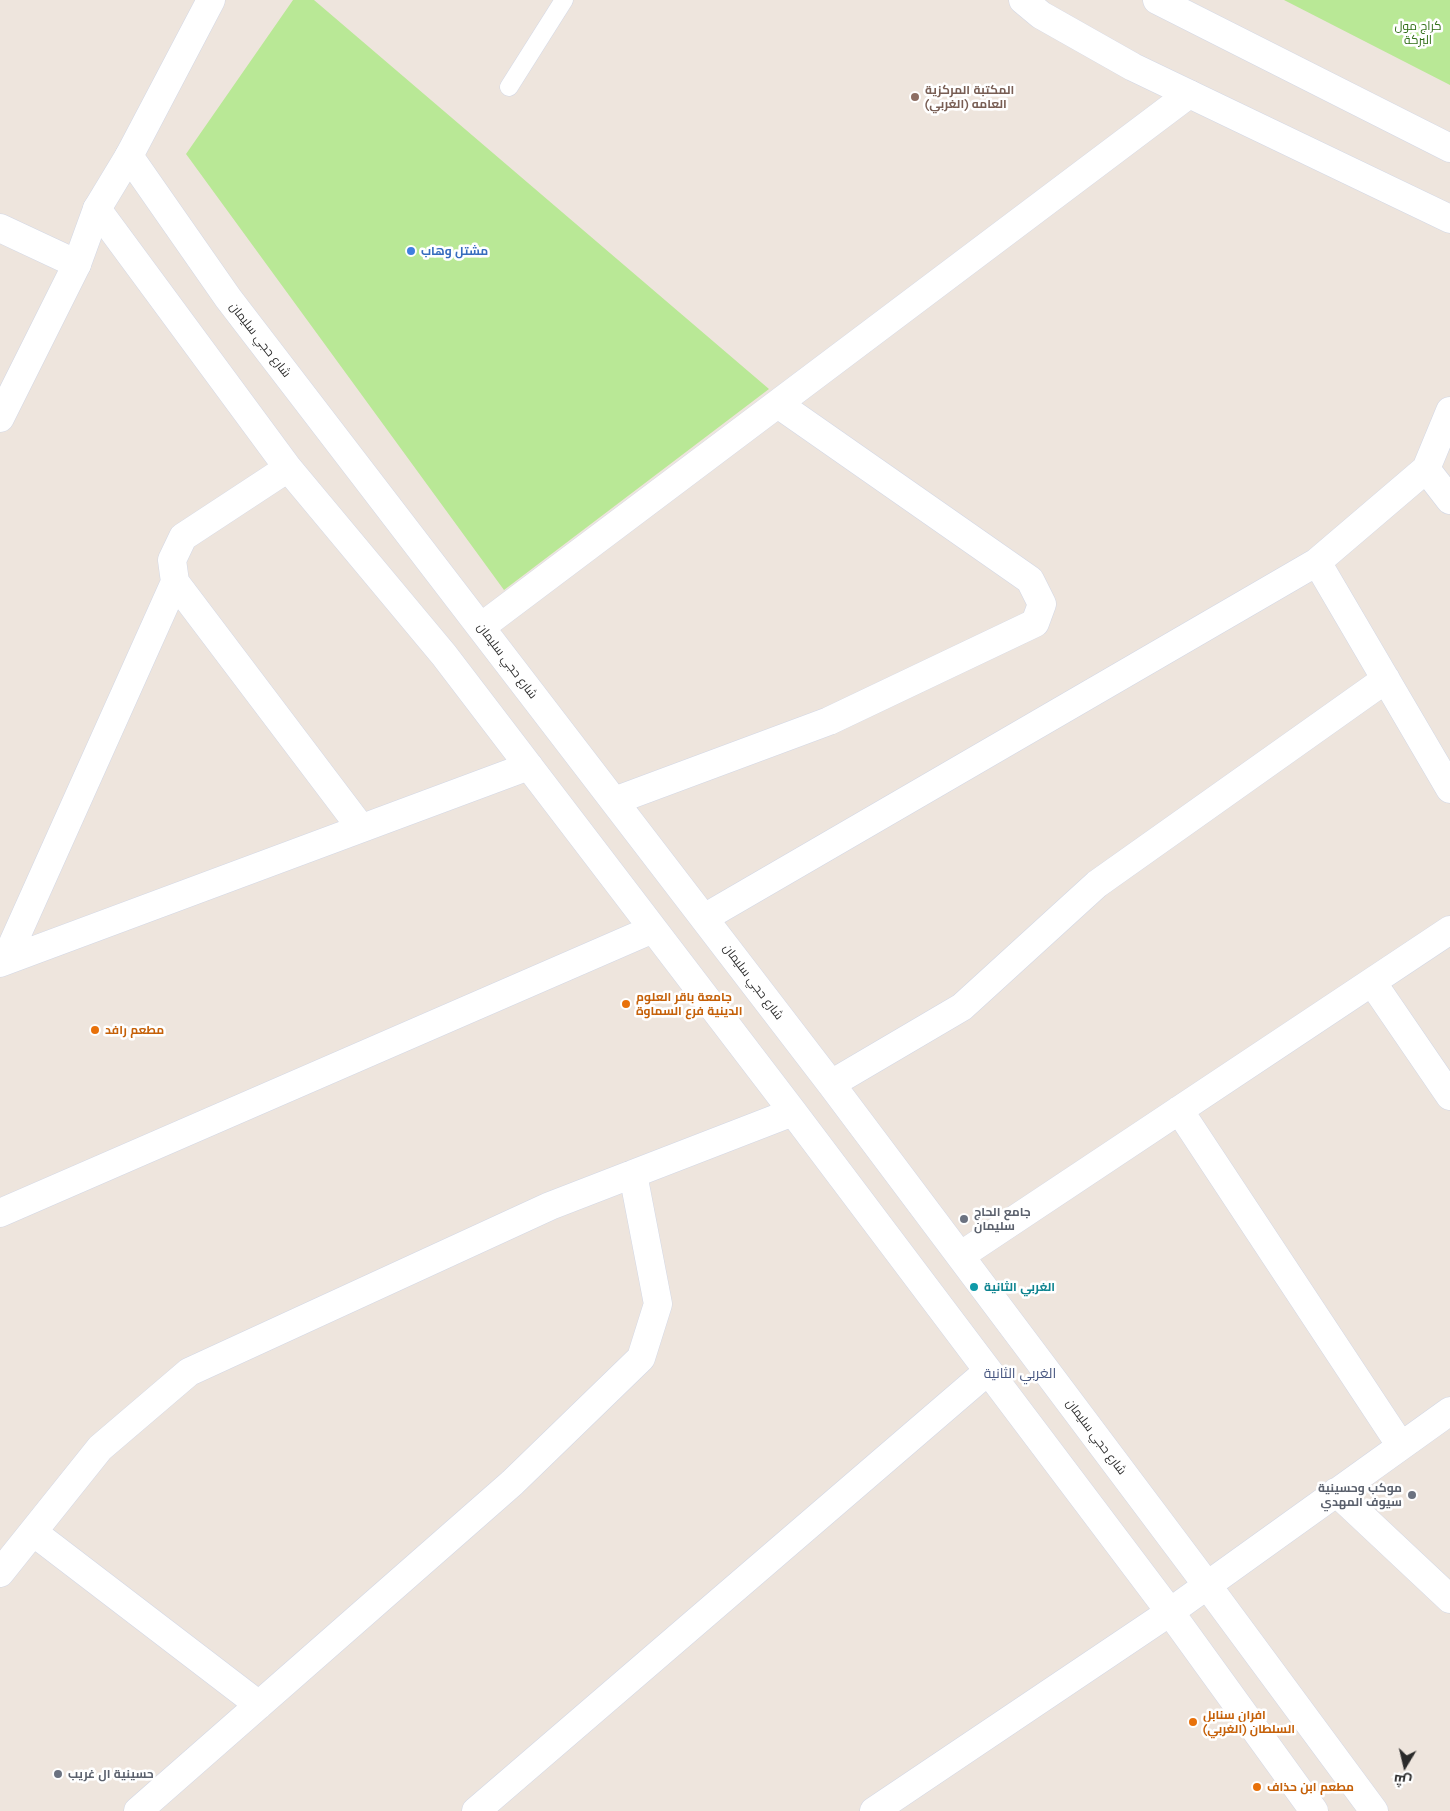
<!DOCTYPE html>
<html>
<head>
<meta charset="utf-8">
<style>
	body { margin:0 }
	#map { position:relative; width:1450px; height:1811px; overflow:hidden; background:#eee5dd; font-family:Quicksand,Cairo,sans-serif }
	canvas { display:block }
	.north { position:absolute; left:1380px; top:1741px; width:50px; height:50px; -webkit-text-stroke:4px #fff; paint-order:stroke; rotate:189deg; font-size:14px; font-weight:700; line-height:20px; text-align:center; color:#2b2b2b }
	.north::after { content:''; display:block; margin:auto; width:18px; height:22px; background:#2b2b2b; clip-path:polygon(50% 0,100% 100%,50% 72%,0 100%) }
</style>
</head>
<body>
<div id="map">
<canvas width="1450" height="1811"></canvas>
<div class="north">ش</div>
</div>
<script>
const ctx = document.querySelector('canvas').getContext('2d');
ctx.lineJoin = 'round';
function paint(path, color) {
  ctx.fillStyle = color;
  ctx.fill(path, 'evenodd');
}
function toPath(rows) {
  const path = new Path2D();
  for (const r of rows) {
    path.moveTo(r[0], r[1]);
    for (let i = 2; i < r.length; i += 2) path.lineTo(r[i], r[i + 1]);
  }
  return path;
}
function stroke(path, color, width, dash) {
  ctx.strokeStyle = color;
  ctx.lineWidth = width;
  ctx.lineCap = dash ? 'butt' : 'round';
  ctx.setLineDash(dash || []);
  ctx.stroke(path);
}
function drawText(font, color, halo, rows, align = 'center') {
  ctx.font = font + ' Quicksand,Cairo,sans-serif';
  ctx.lineWidth = 5;
  ctx.setLineDash([]);
  ctx.textBaseline = 'middle';
  ctx.strokeStyle = halo;
  ctx.fillStyle = color;
  for (const [text, x, y, turn = 0] of rows) {
    ctx.save();
    ctx.translate(x, y);
    ctx.rotate((+turn || 0) * Math.PI / 180);
    ctx.textAlign = isNaN(turn) ? turn : align;
    if (halo) ctx.strokeText(text, 0, 0);
    ctx.fillText(text, 0, 0);
    ctx.restore();
  }
}
const green = toPath([
	[293,0,314,0,769,389,504,590,186,154],
	[1284,0,1450,0,1450,85]
]);
const lane = toPath([
	[509,87,564,0]
]);
const street = toPath([
	[129,156,228,298,831,1084,1207,1585,1374,1811],
	[97,209,288,468,444,655,793,1112,1170,1612,1314,1811],
	[0,228,77,264],
	[288,468,183,537,172,560,175,582,361,828],
	[1426,469,1450,500],
	[1317,562,1450,789],
	[481,627,1189,94],
	[614,801,829,721,1035,623,1042,604,1030,580,778,404],
	[704,918,1317,562,1426,469,1450,411],
	[5,961,175,582],
	[0,963,529,766],
	[1372,982,1450,1096],
	[831,1084,962,1007,1097,884,1386,679],
	[1179,1110,1401,1446],
	[0,1213,653,929],
	[960,1256,1450,930],
	[1336,1492,1450,1599],
	[33,1532,259,1705],
	[0,1573,100,1448,189,1372,550,1206,793,1112],
	[138,1811,512,1483,641,1358,658,1304,633,1174],
	[476,1811,988,1371],
	[874,1811,1170,1612,1450,1411]
]);
const secondary = toPath([
	[1023,0,1041,15,1133,67,1450,219],
	[1157,0,1450,148],
	[0,418,77,264,97,209,129,156,211,0]
]);
const markers = [
	[915,97,5,"#8d6e63"],
	[411,251,5,"#3f7fe0"],
	[626,1004,5,"#e8710a"],
	[95,1030,5,"#e8710a"],
	[964,1219,5,"#6b7280"],
	[974,1287,5,"#0f9aa8"],
	[1412,1495,5,"#6b7280"],
	[1193,1722,5,"#e8710a"],
	[58,1774,5,"#6b7280"],
	[1257,1787,5,"#e8710a"]
];
const parkNames = [
	["كراج مول",1418,26],
	["البركة",1418,40]
];
const educationNames = [
	["المكتبة المركزية",925,90],
	["العامه (الغربي)",925,104]
];
const shopNames = [
	["مشتل وهاب",421,251]
];
const streetNames = [
	["شارع حجي سليمان",260,340,52],
	["شارع حجي سليمان",507,661,53],
	["شارع حجي سليمان",753,982,53],
	["شارع حجي سليمان",1096,1437,53]
];
const foodNames = [
	["جامعة باقر العلوم",636,997],
	["الدينية فرع السماوة",636,1011],
	["مطعم رافد",105,1030],
	["افران سنابل",1203,1715],
	["السلطان (الغربي)",1203,1729],
	["مطعم ابن حذاف",1267,1787]
];
const worshipNames = [
	["جامع الحاج",974,1212],
	["سليمان",974,1226],
	["موكب وحسينية",1402,1488,"right"],
	["سيوف المهدي",1402,1502,"right"],
	["حسينية ال غريب",68,1774]
];
const cultureNames = [
	["الغربي الثانية",984,1287]
];
const neighbourhoodNames = [
	["الغربي الثانية",1020,1374]
];
paint(green, '#b9e896');
stroke(lane, '#d2d7e5', 19);
stroke(street, '#d2d7e5', 29);
stroke(secondary, '#d2d7e5', 29);
stroke(lane, '#fff', 18);
stroke(street, '#fff', 28);
stroke(secondary, '#fff', 28);
for (const [x, y, r, color] of markers) {
  const dot = new Path2D();
  dot.arc(x, y, r, 0, 2 * Math.PI);
  ctx.fillStyle = color;
  ctx.fill(dot);
  stroke(dot, '#fff', 2);
}
drawText('12px', '#306e16', '#fff', parkNames);
drawText('bold 12px', '#785e54', '#fff', educationNames, 'left');
drawText('bold 12px', '#366cbe', '#fff', shopNames, 'left');
drawText('12px', '#2b2b2b', '#fff', streetNames);
drawText('bold 12px', '#c56008', '#fff', foodNames, 'left');
drawText('bold 12px', '#5b616d', '#fff', worshipNames, 'left');
drawText('bold 12px', '#0d838f', '#fff', cultureNames, 'left');
drawText('14px', '#485780', '#fff', neighbourhoodNames);
</script>
</body>
</html>
